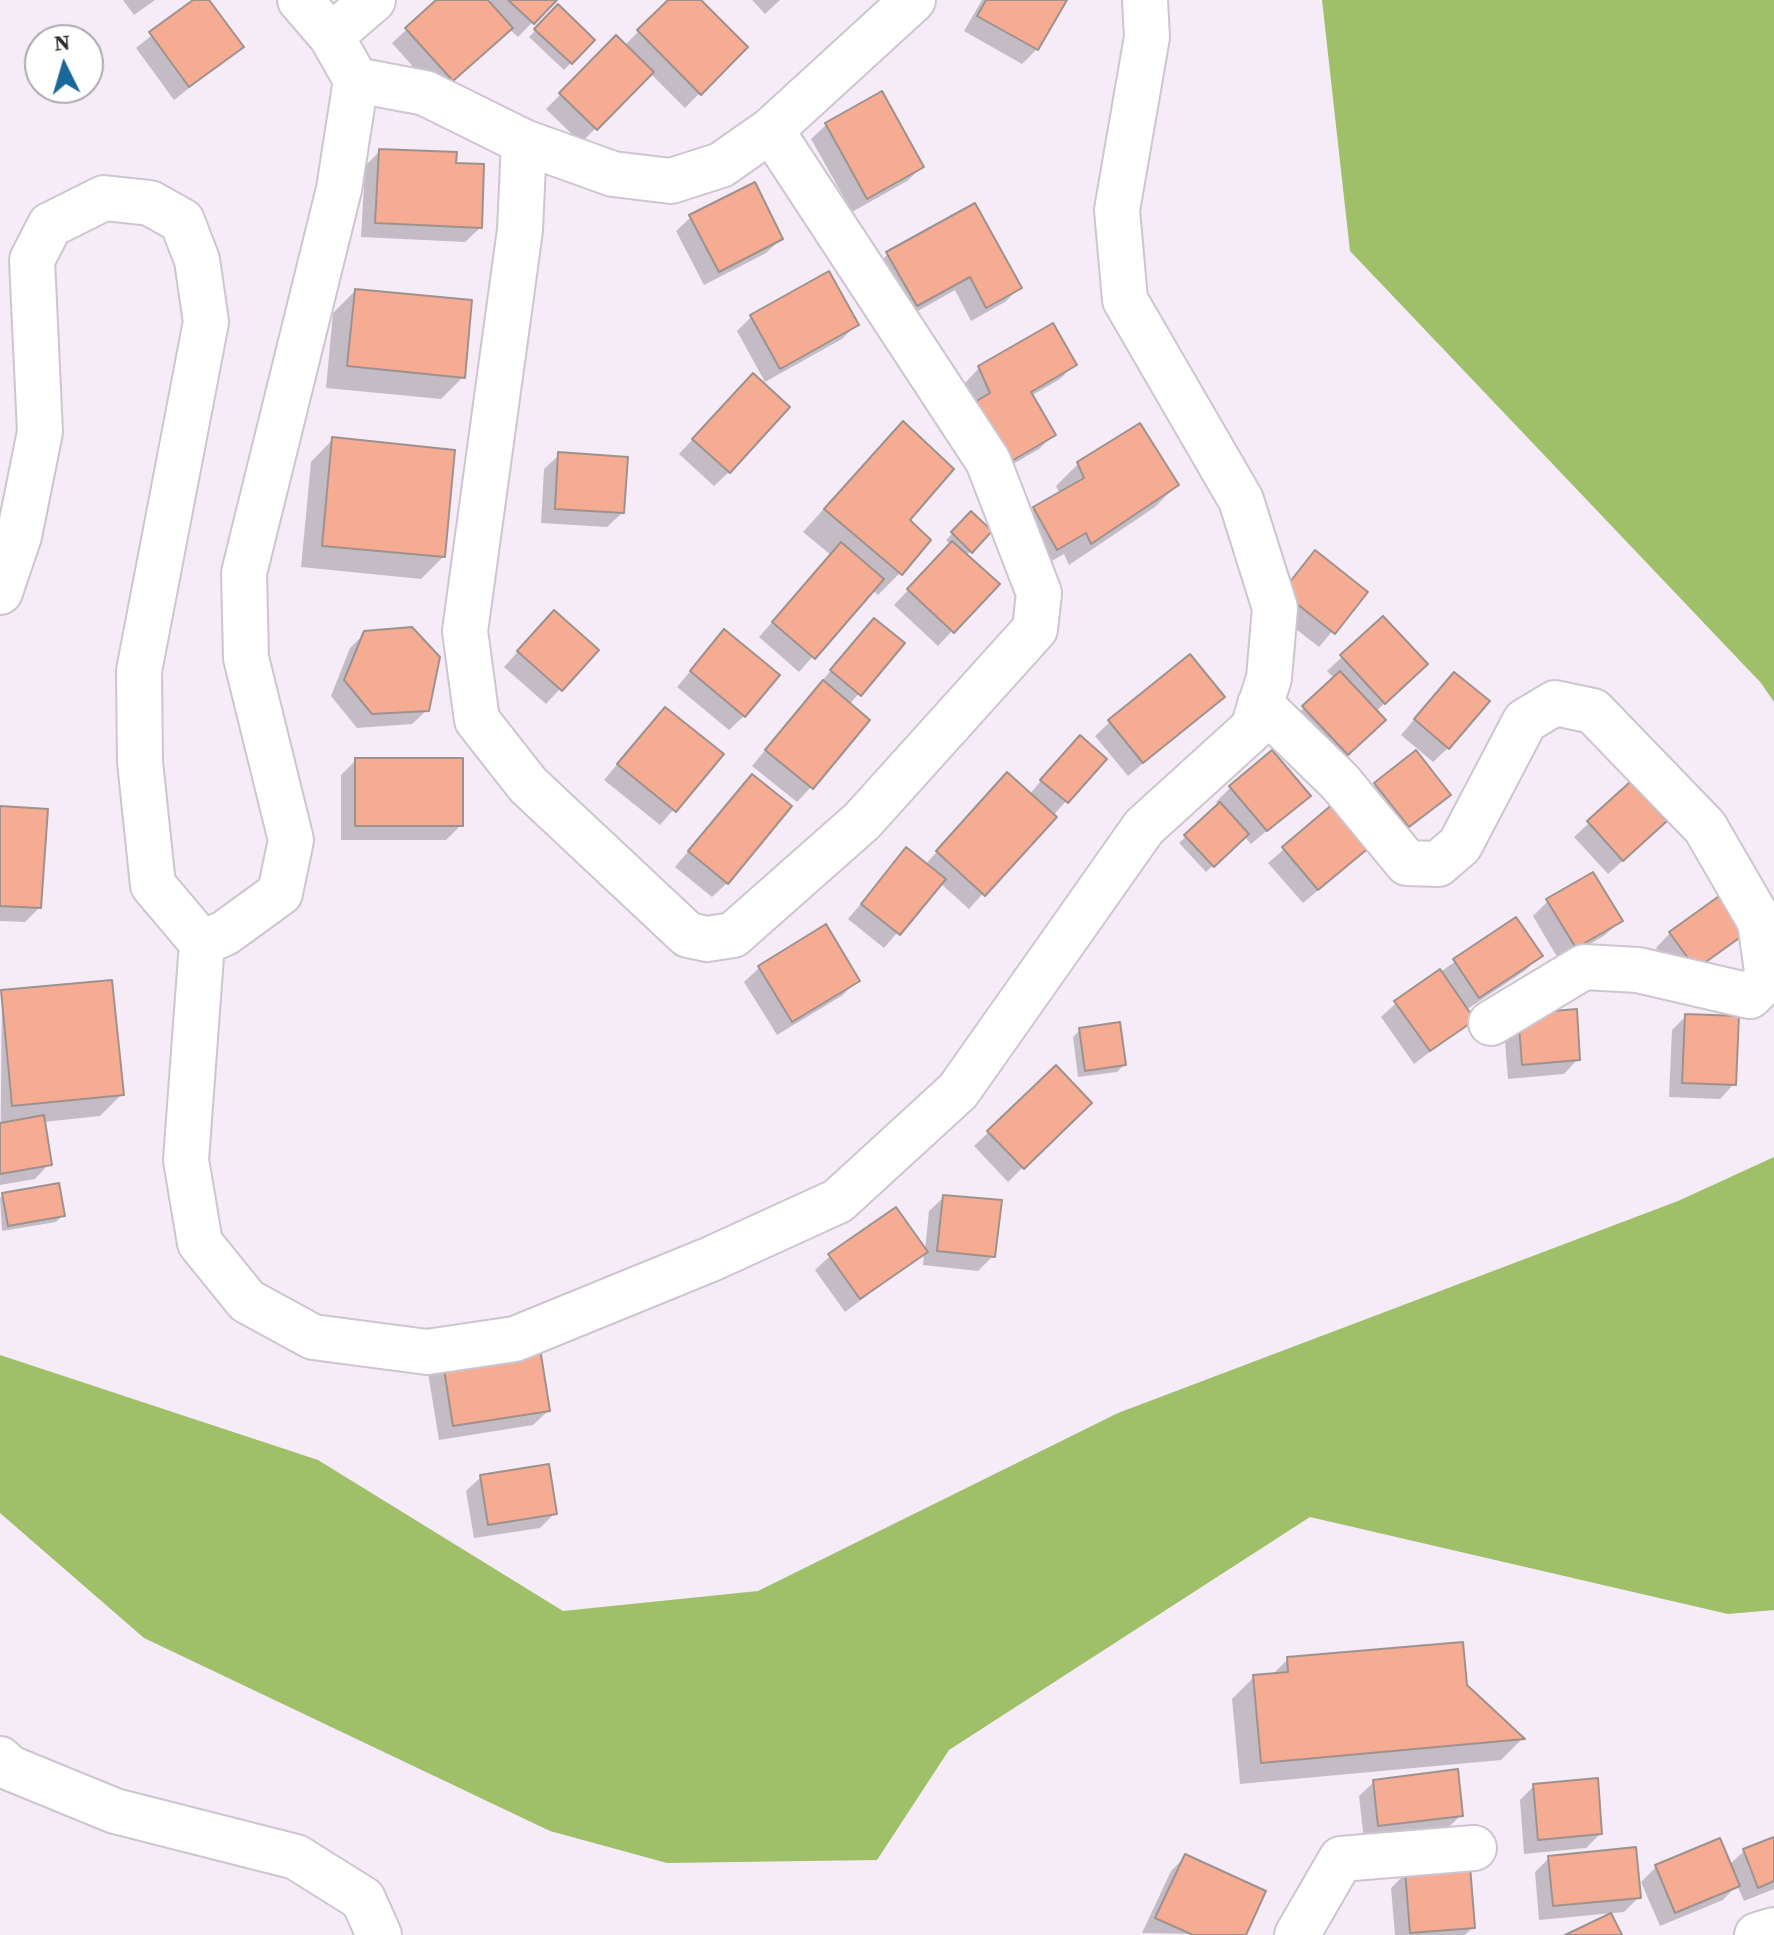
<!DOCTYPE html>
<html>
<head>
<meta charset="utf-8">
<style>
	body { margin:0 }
	#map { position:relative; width:1774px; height:1935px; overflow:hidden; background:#f5ecf7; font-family:"Source Serif 4",serif }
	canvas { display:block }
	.north { position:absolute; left:24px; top:24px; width:80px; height:80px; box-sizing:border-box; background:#fff; border:2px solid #abaaac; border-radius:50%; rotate:355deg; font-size:22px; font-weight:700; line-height:32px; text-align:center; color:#2e2b2f }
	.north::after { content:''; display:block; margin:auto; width:28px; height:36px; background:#1a689a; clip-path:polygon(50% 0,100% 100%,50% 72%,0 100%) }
</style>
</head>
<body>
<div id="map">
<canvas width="1774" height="1935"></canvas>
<div class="north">N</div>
</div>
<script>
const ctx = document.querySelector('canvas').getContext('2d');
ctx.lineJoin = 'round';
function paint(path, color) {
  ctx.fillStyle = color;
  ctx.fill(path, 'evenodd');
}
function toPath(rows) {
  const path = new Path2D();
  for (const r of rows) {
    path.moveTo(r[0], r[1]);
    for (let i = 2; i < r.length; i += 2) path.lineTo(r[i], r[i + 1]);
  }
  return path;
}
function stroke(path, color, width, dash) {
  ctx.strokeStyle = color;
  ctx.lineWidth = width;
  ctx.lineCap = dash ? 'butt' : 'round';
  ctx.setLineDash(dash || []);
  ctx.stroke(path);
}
const forest = toPath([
	[1322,0,1774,0,1774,702,1761,683,1350,251],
	[1774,1157,1774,1610,1728,1614,1310,1517,949,1750,877,1860,667,1863,550,1831,144,1638,0,1513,0,1355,318,1460,563,1611,758,1591,1118,1413,1678,1201]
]);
const shadow = toPath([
	[123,0,155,0,134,15],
	[196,0,207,0,241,47,174,100,136,48],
	[439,0,485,0,488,3,491,0,554,0,518,37,509,29,437,94,392,43],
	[670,0,698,0,745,47,685,108,650,73,581,143,546,109,616,38,624,46],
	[752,0,780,0,765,14],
	[982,0,1065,0,1037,49,1022,64,964,31],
	[558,7,593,40,564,70,529,37],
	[881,94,922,167,907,181,852,212,811,139,826,125],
	[380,151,454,165,480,228,465,242,361,237,365,166],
	[691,217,781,239,766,253,704,285,676,231],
	[888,254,1020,287,1005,302,971,321,955,290,902,320,873,269],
	[355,291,463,377,441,399,326,388,333,313],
	[751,317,857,324,842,339,765,382,737,331],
	[1074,365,1060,379,1031,396,1053,435,1039,449,994,475,975,405,965,383,979,368],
	[738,390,729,472,714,486,679,454],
	[333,439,443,557,421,579,301,567,311,462],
	[881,445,907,520,900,573,878,595,872,590,799,672,759,637,831,555,803,532],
	[559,455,622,513,607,527,541,523,544,469],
	[1078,464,1177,485,1155,507,1069,565,1064,554,1034,571,1012,530,1034,508,1060,494,1056,486],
	[971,514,989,531,966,556,952,631,938,646,894,605,951,545,946,540],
	[1315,553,1365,592,1319,647,1269,608],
	[1383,619,1411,679,1375,712,1368,735,1332,768,1289,722,1335,679,1327,671],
	[540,627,596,650,546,704,504,667],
	[724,631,744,716,729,730,677,687],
	[365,633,427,710,412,724,357,728,331,696,350,648],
	[860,635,902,643,849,705,811,787,797,802,752,766],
	[1440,689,1448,748,1433,762,1401,735],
	[1222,697,1128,776,1095,736,1110,722],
	[651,724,721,755,660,825,604,780],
	[1065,752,1104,759,969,909,940,883,884,948,848,919,906,850,925,865,992,790,1029,795],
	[356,760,461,825,446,840,341,840,341,775],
	[752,776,727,883,712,897,675,867],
	[1375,785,1449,794,1393,840,1361,799],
	[1630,785,1650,836,1608,874,1574,837],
	[1231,787,1308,796,1251,844,1244,836,1206,872,1179,843,1219,805,1216,802],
	[1334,806,1354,860,1303,903,1268,863],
	[0,808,39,908,25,922,0,921],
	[1548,901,1620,921,1605,935,1560,962,1533,916],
	[1516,919,1540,955,1526,970,1466,1010,1473,1019,1414,1064,1381,1017,1396,1003],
	[825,927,857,980,843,995,777,1035,744,982,759,968],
	[1746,931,1681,982,1656,948,1670,933],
	[2,992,122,1094,100,1116,43,1122,49,1164,35,1179,0,1185],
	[1519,1016,1578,1059,1564,1074,1508,1079,1504,1030],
	[1686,1016,1734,1084,1720,1099,1669,1097,1672,1030],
	[1080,1030,1124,1065,1117,1072,1078,1077,1073,1037],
	[1056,1068,1089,1102,1008,1182,974,1146],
	[3,1195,62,1216,56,1222,2,1231,0,1198],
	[944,1197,993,1256,978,1271,923,1265,924,1253,845,1312,815,1270,830,1256,925,1250,929,1211],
	[443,1359,548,1411,533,1425,439,1440,428,1373],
	[481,1477,555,1513,540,1528,474,1538,466,1491],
	[1288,1659,1465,1686,1522,1739,1501,1760,1240,1784,1232,1699,1254,1677,1272,1675],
	[1374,1782,1461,1815,1446,1830,1364,1840,1359,1796],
	[1534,1786,1600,1834,1586,1848,1524,1854,1520,1800],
	[1774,1839,1774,1889,1744,1901,1737,1885,1723,1900,1660,1926,1641,1882,1656,1867,1719,1841,1729,1865,1744,1851],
	[1185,1857,1244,1935,1142,1933,1171,1871],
	[1549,1858,1639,1897,1624,1912,1539,1920,1535,1872],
	[1406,1873,1473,1927,1465,1935,1395,1935,1391,1888]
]);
const building = toPath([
	[193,0,209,0,244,47,189,87,149,32,193,0],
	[436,0,488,0,513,28,453,81,405,28,436,0],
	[508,0,557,0,534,24,508,0],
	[668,0,701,0,748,47,701,95,637,30,668,0],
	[986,0,1067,0,1038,50,977,16,986,0],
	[558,4,595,40,572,64,534,29,558,4],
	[616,35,654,72,597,130,559,93,616,35],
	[882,91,924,167,867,199,825,123,882,91],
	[379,149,457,152,456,163,484,164,482,228,375,223,379,149],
	[755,182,783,239,719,272,689,215,755,182],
	[975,203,1022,288,986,308,970,277,917,306,886,252,975,203],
	[829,271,859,325,780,369,750,315,829,271],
	[355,289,472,300,465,378,347,366,355,289],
	[1053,323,1077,365,1031,392,1056,435,1010,462,975,402,990,393,978,366,1053,323],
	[753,373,790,407,730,473,692,439,753,373],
	[903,421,954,469,910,520,931,540,902,575,824,509,903,421],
	[1140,423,1179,485,1091,544,1086,533,1057,550,1033,507,1084,478,1077,462,1140,423],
	[332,437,455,450,445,557,322,546,332,437],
	[558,452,628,457,624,513,555,509,558,452],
	[971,511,992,531,972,553,951,532,971,511],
	[952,541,1000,584,954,633,907,589,952,541],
	[841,542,884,579,815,659,772,622,841,542],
	[1315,550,1368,592,1335,634,1282,592,1315,550],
	[554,610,599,650,562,691,517,651,554,610],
	[1383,616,1428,664,1385,704,1340,655,1383,616],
	[874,618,905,643,861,696,830,670,874,618],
	[412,627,440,657,429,711,372,714,344,680,364,631,412,627],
	[724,629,780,675,745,717,690,671,724,629],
	[1190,654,1225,697,1143,763,1108,720,1190,654],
	[1340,671,1386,720,1348,755,1302,706,1340,671],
	[1454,672,1490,701,1449,749,1414,719,1454,672],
	[823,680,870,720,813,789,765,750,823,680],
	[665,707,724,754,676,812,617,764,665,707],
	[1080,735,1107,759,1068,803,1040,780,1080,735],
	[1272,750,1311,796,1267,831,1229,786,1272,750],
	[1416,750,1451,795,1409,827,1374,783,1416,750],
	[355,758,463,758,463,826,355,826,355,758],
	[1007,772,1057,817,985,896,936,851,1007,772],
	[752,774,792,806,728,884,688,851,752,774],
	[1630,782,1667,821,1623,861,1587,821,1630,782],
	[1220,802,1249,834,1214,867,1184,835,1220,802],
	[1334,803,1371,846,1318,890,1282,847,1334,803],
	[0,806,48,809,41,908,0,906,0,806],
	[906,847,946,879,900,935,861,904,906,847],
	[1593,872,1623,921,1576,948,1546,899,1593,872],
	[1722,894,1749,931,1696,969,1669,932,1722,894],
	[1516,917,1543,956,1479,998,1453,959,1516,917],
	[826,924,860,981,792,1022,758,966,826,924],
	[1440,969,1475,1020,1430,1051,1394,1001,1440,969],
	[112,980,124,1095,12,1106,1,990,112,980],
	[1577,1009,1580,1060,1522,1065,1518,1014,1577,1009],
	[1685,1014,1739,1016,1736,1085,1682,1083,1685,1014],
	[1120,1022,1126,1065,1085,1071,1079,1028,1120,1022],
	[1056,1065,1092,1103,1024,1169,987,1131,1056,1065],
	[44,1115,52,1165,0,1174,0,1123,44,1115],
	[59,1183,65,1216,8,1226,2,1193,59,1183],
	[943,1195,1002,1200,995,1257,937,1251,943,1195],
	[896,1207,928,1252,860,1299,828,1254,896,1207],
	[539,1342,550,1411,453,1426,442,1357,539,1342],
	[549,1464,557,1514,488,1525,480,1475,549,1464],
	[1463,1642,1467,1685,1525,1739,1261,1763,1253,1675,1288,1672,1287,1657,1463,1642],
	[1458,1769,1463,1816,1378,1826,1373,1780,1458,1769],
	[1598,1778,1602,1834,1538,1840,1533,1784,1598,1778],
	[1774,1837,1774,1881,1758,1888,1743,1849,1774,1837],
	[1720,1838,1740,1886,1675,1913,1655,1865,1720,1838],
	[1636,1847,1641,1898,1553,1906,1548,1856,1636,1847],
	[1185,1854,1266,1891,1246,1935,1193,1935,1155,1918,1185,1854],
	[1470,1866,1475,1928,1410,1933,1405,1871,1470,1866],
	[1611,1913,1622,1935,1565,1935,1611,1913]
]);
const minor = toPath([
	[331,36,373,0],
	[356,80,425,93,524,142,613,174,671,181,721,165,771,130,913,0],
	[524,142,520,230,465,631,477,720,528,785,688,935,707,939,733,935,862,821,1035,629,1039,593,988,461,771,130],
	[0,592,19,536,40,432,32,260,50,225,104,198,150,203,182,221,197,260,206,322,139,671,140,762,153,885,202,943,225,933,280,893,291,840,246,658,244,573,339,189,356,80,331,36,300,0],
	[1260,704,1340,782,1407,863,1438,864,1460,845,1525,721,1555,703,1593,711,1705,827,1760,922,1768,978,1750,996,1638,970,1584,967,1491,1023],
	[202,943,186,1160,200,1243,247,1301,313,1337,427,1352,515,1339,711,1259,838,1201,958,1091,1144,827,1253,728,1269,678,1275,608,1241,500,1125,300,1117,210,1147,37,1145,0],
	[0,1759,10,1768,115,1811,296,1857,363,1899,379,1935],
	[1297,1935,1341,1859,1474,1848],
	[1757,1935,1774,1930]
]);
paint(forest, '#9fbf69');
paint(shadow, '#0003');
paint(building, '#f6ab93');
stroke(building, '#9f918d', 2);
stroke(minor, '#cdc5cf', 48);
stroke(minor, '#fff', 44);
</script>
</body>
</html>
